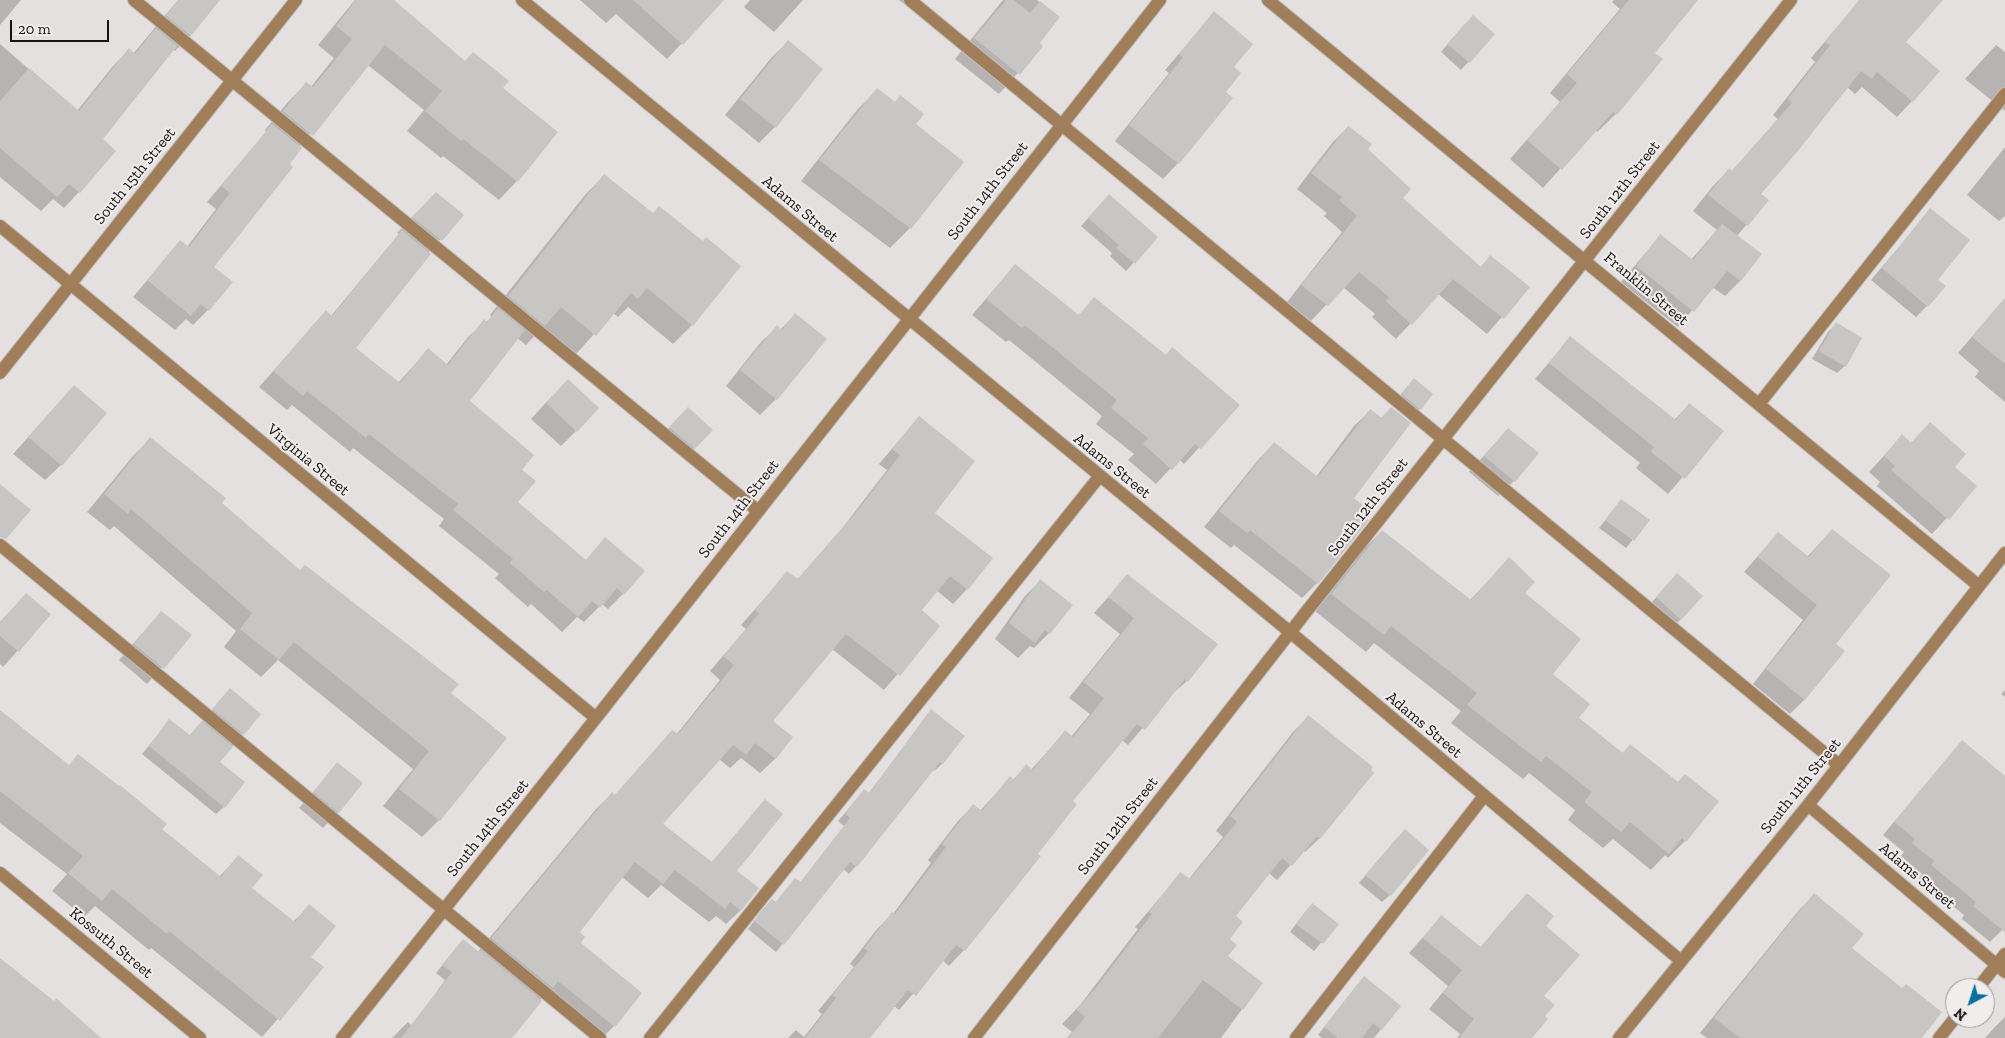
<!DOCTYPE html>
<html>
<head>
<meta charset="utf-8">
<style>
	body { margin:0 }
	#map { position:relative; width:2005px; height:1038px; overflow:hidden; background:#e4e0df; font-family:"Zilla Slab",serif }
	canvas { display:block }
	.north { position:absolute; left:1945px; top:978px; width:50px; height:50px; box-sizing:border-box; background:#f1edec; border:1px solid #999695; border-radius:50%; rotate:220deg; font-size:14px; font-weight:700; line-height:20px; text-align:center; color:#151313 }
	.north::after { content:''; display:block; margin:auto; width:18px; height:22px; background:#00729d; clip-path:polygon(50% 0,100% 100%,50% 72%,0 100%) }
	.scale { position:absolute; left:10px; top:20px; width:99px; height:22px; box-sizing:border-box; border:2px solid #151313; border-top:0; padding-left:6px; font-size:15px; line-height:18px; white-space:nowrap; color:#151313; -webkit-text-stroke:4px #f1edec; paint-order:stroke }
</style>
</head>
<body>
<div id="map">
<canvas width="2005" height="1038"></canvas>
<div class="north">N</div>
<div class="scale">20 m</div>
</div>
<script>
const ctx = document.querySelector('canvas').getContext('2d');
ctx.lineJoin = 'round';
function paint(path, color) {
  ctx.fillStyle = color;
  ctx.fill(path, 'evenodd');
}
function toPath(rows) {
  const path = new Path2D();
  for (const r of rows) {
    path.moveTo(r[0], r[1]);
    for (let i = 2; i < r.length; i += 2) path.lineTo(r[i], r[i + 1]);
  }
  return path;
}
function stroke(path, color, width, dash) {
  ctx.strokeStyle = color;
  ctx.lineWidth = width;
  ctx.lineCap = dash ? 'butt' : 'round';
  ctx.setLineDash(dash || []);
  ctx.stroke(path);
}
function drawText(font, color, halo, rows, align = 'center') {
  ctx.font = font + ' "Zilla Slab",serif';
  ctx.lineWidth = 4;
  ctx.setLineDash([]);
  ctx.textBaseline = 'middle';
  ctx.strokeStyle = halo;
  ctx.fillStyle = color;
  for (const [text, x, y, turn = 0] of rows) {
    ctx.save();
    ctx.translate(x, y);
    ctx.rotate((+turn || 0) * Math.PI / 180);
    ctx.textAlign = isNaN(turn) ? turn : align;
    if (halo) ctx.strokeText(text, 0, 0);
    ctx.fillText(text, 0, 0);
    ctx.restore();
  }
}
const shadow = toPath([
	[0,0,21,0,0,25],
	[178,0,197,0,210,11,190,36,175,51,173,49,102,140,79,192,64,208,53,199,41,211,0,177,0,44,77,111,113,66,129,50,133,54],
	[355,0,391,0,465,62,501,88,517,181,499,200,443,156,441,158,407,131,424,110,368,65,299,147,212,267,208,310,193,325,186,319,175,330,133,297,180,242,187,247,216,209,207,202,266,132,265,130,288,102,306,84,311,87,334,58,318,45],
	[580,0,722,0,667,59,616,14,606,23],
	[750,0,803,0,774,32,744,7],
	[899,0,922,0,912,10],
	[1003,0,1037,0,1059,17,1038,43,1042,46,999,94,955,59],
	[1614,0,1696,0,1653,53,1661,59,1616,114,1597,132,1595,130,1543,188,1510,159,1560,102,1550,93,1620,9,1612,2],
	[1860,0,1941,0,1904,42,1912,101,1897,117,1862,87,1855,94,1847,87,1759,194,1767,200,1737,236,1760,254,1740,281,1725,296,1712,287,1678,327,1621,282,1660,236,1691,260,1717,230,1693,211,1713,186,1729,170,1731,172,1778,119,1773,115,1815,62,1811,58],
	[1214,13,1233,67,1224,92,1178,163,1163,179,1115,141,1169,73,1165,70],
	[1465,24,1493,35,1461,70,1441,52],
	[788,42,821,69,775,127,759,143,725,115,772,57],
	[1996,45,2005,52,2005,111,1965,79],
	[877,90,915,124,962,162,910,228,890,248,801,181,857,110],
	[1348,127,1401,198,1480,268,1490,257,1528,287,1487,334,1438,294,1396,339,1372,317,1375,314,1343,287,1311,321,1287,302,1342,232,1324,216,1327,213,1297,189,1332,143],
	[2005,147,2005,216,1999,221,1967,195],
	[604,176,692,325,673,344,628,307,618,317,613,313,576,354,543,327,526,345,517,338,468,401,520,470,517,503,585,561,605,539,623,594,608,609,602,604,584,622,577,617,562,632,531,604,528,607,495,578,499,574,439,526,444,519,353,448,350,452,292,405,287,410,259,387,326,312,331,316,399,234,397,233,420,209,462,216,428,253,355,349,398,383,428,350,446,365,469,336,492,317,490,315,585,195],
	[1102,203,1157,237,1126,271,1110,256,1112,253,1081,226],
	[1930,210,1936,280,1927,306,1916,317,1871,280],
	[1015,265,1078,316,1094,299,1165,356,1238,405,1184,464,1179,459,1156,484,1128,460,1134,454,1096,424,1102,416,1009,340,1006,342,972,315],
	[2005,298,2005,402,1975,377,1979,371,1958,353],
	[795,315,825,339,776,399,760,415,726,386,761,342,777,327,780,330],
	[1836,324,1845,366,1837,373,1812,359,1828,332],
	[1570,338,1674,420,1689,405,1722,431,1668,494,1636,468,1640,463,1535,379],
	[74,386,61,465,45,480,13,454],
	[1406,388,1432,394,1413,417,1395,402],
	[552,396,576,431,561,446,531,419],
	[1391,408,1317,583,1302,598,1234,545,1231,548,1204,527,1259,459,1274,443,1316,477,1354,426,1370,411,1380,419],
	[680,416,694,448,687,456,662,436],
	[919,417,933,513,991,558,967,589,953,604,936,590,920,610,939,626,884,690,832,649,772,721,792,738,775,759,760,773,741,758,730,768,719,759,661,824,711,863,765,801,736,871,741,910,726,924,716,916,709,922,661,885,648,898,622,877,578,932,579,943,614,1026,602,1038,544,995,510,1038,497,1038,437,991,445,980,436,973,456,948,477,953,597,808,612,794,614,796,672,731,676,735,720,680,710,671,746,629,741,625,788,572,797,580,844,526,887,470,879,464],
	[1930,424,1953,467,1976,486,1932,534,1877,486,1880,482,1869,472,1902,436,1910,444],
	[1508,429,1514,481,1498,496,1469,472],
	[150,439,220,503,300,572,449,694,439,820,422,837,383,806,413,769,278,660,261,677,224,647,236,631,114,526,110,530,87,512,133,456],
	[1621,500,1648,520,1626,548,1599,528],
	[1832,530,1834,644,1805,699,1790,714,1753,684,1803,620,1744,572,1778,533,1807,557],
	[1382,531,1470,600,1509,559,1524,593,1551,674,1577,718,1622,754,1630,745,1685,841,1668,858,1665,855,1651,870,1613,839,1603,848,1568,820,1575,810,1529,773,1523,779,1451,723,1461,711,1374,643,1366,652,1315,611,1365,548],
	[1127,576,1187,681,1171,695,1128,745,1122,740,1072,801,964,950,949,966,942,960,899,1010,894,1006,868,1038,788,1038,796,1030,804,1037,822,1014,818,1011,854,967,850,964,877,929,893,914,931,863,928,860,958,821,973,806,980,811,1010,778,1013,780,1026,766,1031,770,1065,732,1071,737,1090,714,1069,698,1120,634,1094,613],
	[1040,581,1049,633,1034,648,1030,646,1018,658,995,639,1025,596],
	[1670,583,1681,619,1673,627,1649,605],
	[26,594,50,615,3,667,0,664,0,622],
	[161,612,190,636,147,684,119,660],
	[230,690,243,734,218,763,224,807,216,814,142,754,169,721,189,736],
	[2005,690,2005,697,2001,694],
	[931,711,963,736,942,764,934,771,933,770,856,866,849,874,843,869,776,952,748,929,764,908,772,900,775,903,795,879,800,883,844,826,838,821,864,791,868,794],
	[1308,717,1320,838,1305,852,1303,851,1277,880,1269,873,1234,916,1226,957,1261,983,1221,1038,1067,1038,1072,1032,1062,1024,1080,1005,1138,929,1135,927,1180,874,1188,880,1223,837,1216,831,1293,732],
	[0,719,68,766,78,756,160,830,219,877,238,857,251,888,293,922,309,906,310,957,323,967,262,1037,151,948,149,950,95,906,84,917,52,891,67,874,0,823],
	[1962,741,2005,777,2005,927,1990,942,1962,919,1964,915,1919,878,1922,874,1901,856,1904,852,1883,835],
	[338,764,338,812,323,828,299,808],
	[1397,838,1390,895,1382,902,1359,883],
	[1814,895,1850,949,1920,1038,1707,1038,1700,1033,1800,909],
	[1512,910,1544,926,1544,1016,1530,1038,1457,1038,1460,1034,1429,1009,1448,986,1409,953,1441,917,1480,948],
	[1305,912,1337,924,1314,951,1290,932],
	[1357,985,1399,1006,1374,1038,1322,1038,1318,1035],
	[2005,1017,2005,1038,1985,1038,1995,1027],
	[408,1022,411,1025,438,1038,392,1038]
]);
const building = toPath([
	[178,0,220,0,191,36,166,16],
	[356,0,394,0,465,61,473,52,509,81,503,88,558,132,518,182,463,139,461,141,425,111,442,91,385,45,313,136,283,111,306,82,313,87,352,39,336,26],
	[633,0,724,0,683,45],
	[1006,0,1014,0,1030,13,1040,1,1060,17,1040,43,1043,46,1020,75,974,38],
	[1629,0,1698,0,1655,53,1663,59,1617,115,1613,112,1562,170,1527,140,1577,83,1567,74],
	[1859,0,1943,0,1906,42,1940,71,1913,102,1877,72,1872,79,1861,71,1797,152,1761,194,1769,200,1748,226,1708,195,1729,168,1732,171,1792,103,1788,99,1830,45,1825,42],
	[1214,11,1253,44,1234,67,1241,73,1226,92,1233,98,1179,164,1129,125,1183,57,1179,54],
	[1473,15,1495,34,1470,63,1447,44],
	[156,28,177,46,103,139,116,151,80,193,69,184,57,197,0,148,0,101,29,68,79,111,129,48,135,54],
	[788,40,823,69,776,128,740,99],
	[877,88,895,102,900,95,924,114,916,124,964,162,911,229,819,160],
	[272,124,302,148,290,164,293,167,214,267,233,282,209,311,201,304,191,316,147,280,180,240,189,247,230,193,221,186],
	[1348,126,1372,144,1368,149,1411,189,1403,198,1481,267,1490,255,1530,287,1504,319,1453,279,1412,325,1386,301,1389,297,1359,272,1328,306,1301,285,1357,216,1339,200,1342,197,1311,173],
	[604,174,653,213,659,206,703,241,706,237,741,266,693,326,647,288,638,299,631,293,596,336,561,307,545,326,508,296],
	[436,192,464,215,442,241,412,217],
	[1109,194,1158,237,1135,264,1116,248,1119,245,1088,218],
	[1930,208,1970,240,1938,280,1946,286,1928,307,1882,268],
	[1722,224,1762,254,1741,281,1727,271,1694,312,1636,266,1660,234,1693,260],
	[402,230,431,254,356,348,400,383,428,348,448,365,484,319,487,322,498,308,525,330,470,401,534,455,522,470,536,481,518,502,586,560,605,537,645,571,624,595,617,588,600,608,592,601,578,617,547,590,544,592,510,563,513,559,453,510,458,504,369,434,366,438,307,391,303,396,273,371,326,310,332,316],
	[1015,264,1079,315,1094,297,1166,355,1172,347,1240,405,1201,449,1195,444,1172,470,1143,444,1148,438,1111,408,1117,400,1025,325,1022,328,986,299],
	[2005,298,2005,364,1972,337],
	[795,313,827,339,777,400,740,370,777,325,782,330],
	[1836,322,1862,338,1846,367,1819,351],
	[1570,336,1676,420,1689,403,1724,431,1685,479,1651,452,1654,447,1549,363],
	[1414,378,1433,394,1421,410,1401,394],
	[568,379,599,408,577,432,546,403],
	[74,385,107,413,62,466,28,437],
	[688,407,713,430,695,449,669,427],
	[1391,407,1411,423,1354,498,1364,506,1359,512,1369,520,1318,584,1250,530,1247,533,1219,511,1274,442,1318,477,1370,409,1382,418],
	[919,416,975,461,935,513,993,558,968,590,950,576,922,610,940,626,900,676,846,634,773,721,793,737,776,759,755,743,746,755,733,745,663,824,712,862,765,799,783,814,737,871,759,888,741,911,730,902,725,909,675,870,663,884,635,862,580,932,585,937,581,943,642,993,615,1027,558,981,553,988,491,938,612,792,615,795,672,730,678,734,734,665,723,656,759,614,755,610,787,571,798,579,858,510,900,455,892,449],
	[1930,422,1966,454,1955,467,1977,486,1949,520,1891,470,1895,466,1884,456,1902,434,1911,443],
	[1508,428,1539,453,1515,482,1484,456],
	[150,437,226,498,222,503,300,570,305,565,459,684,451,693,507,738,440,821,399,789,429,751,294,642,279,660,240,629,252,613,131,509,128,514,104,494],
	[0,484,31,510,6,539,0,537],
	[1621,499,1650,520,1634,541,1605,520],
	[1832,529,1891,575,1836,644,1845,651,1805,700,1766,669,1817,605,1758,557,1778,532,1809,557],
	[1382,530,1471,600,1509,557,1535,582,1525,593,1581,639,1553,674,1590,704,1579,718,1623,753,1630,744,1678,782,1685,774,1719,801,1686,842,1682,838,1669,854,1630,822,1621,832,1584,802,1592,792,1546,756,1541,762,1467,705,1477,693,1391,626,1384,635,1331,594],
	[1677,573,1703,596,1681,620,1656,597],
	[1127,574,1218,644,1188,682,1185,679,1145,730,1137,724,1073,801,1077,804,1038,854,1041,856,965,951,956,945,916,996,908,990,870,1038,805,1038,836,998,832,995,868,951,864,948,892,912,895,914,946,847,942,844,973,804,982,811,1010,776,1014,780,1026,764,1033,770,1065,730,1073,737,1104,698,1083,682,1134,618,1108,597],
	[1040,579,1073,605,1050,634,1045,630,1035,643,1009,623],
	[26,593,51,614,19,652,0,636,0,623],
	[161,611,192,635,164,669,134,644],
	[230,688,261,714,244,735,212,709],
	[931,709,965,736,943,764,940,762,857,867,850,862,784,945,754,921,772,899,776,902,795,878,801,882,850,818,845,813,864,789,869,793],
	[0,710,69,765,78,754,119,786,120,785,167,824,162,829,221,877,238,855,263,875,252,888,295,922,309,904,336,926,311,957,324,967,280,1021,169,931,167,934,112,889,102,901,68,873,83,856,0,791],
	[1308,715,1373,767,1371,770,1374,773,1320,839,1317,836,1292,866,1282,858,1236,916,1243,922,1230,939,1237,945,1228,956,1263,983,1243,1010,1203,980,1158,1038,1068,1038,1085,1017,1076,1009,1095,989,1152,914,1149,912,1180,872,1190,879,1237,822,1230,816],
	[169,719,190,735,202,721,233,747,220,762,245,782,225,808,149,746],
	[1962,740,2005,776,2005,932,1973,906,1976,902,1931,865,1934,861,1912,843,1915,839,1894,822],
	[337,762,363,783,339,813,313,792],
	[1405,829,1429,850,1391,896,1365,875],
	[1527,893,1554,916,1546,926,1580,955,1544,996,1555,1005,1545,1016,1548,1019,1532,1038,1459,1038,1474,1019,1443,993,1462,970,1423,938,1441,915,1481,947],
	[1814,893,1864,934,1852,948,1902,988,1906,984,1942,1012,1922,1038,1740,1038,1714,1018],
	[1312,903,1339,924,1323,944,1296,924],
	[463,939,479,952,481,950,542,1001,512,1038,401,1038,452,972,442,965],
	[0,958,54,1001,56,998,101,1038,0,1038],
	[1364,976,1401,1006,1382,1030,1373,1023,1362,1038,1338,1038,1324,1027]
]);
const service = toPath([
	[134,0,758,511],
	[910,0,1839,765],
	[1759,404,2005,94],
	[0,545,600,1038],
	[1978,988,2005,954],
	[650,1038,1099,477],
	[1296,1038,1484,796],
	[1939,1038,1955,1018]
]);
const minor = toPath([
	[522,0,1290,632,1680,960],
	[1268,0,1979,586],
	[0,226,596,718],
	[0,373,296,0],
	[1808,805,2005,972],
	[342,1038,596,718,1160,0],
	[974,1038,1306,612,1791,0],
	[1619,1038,1808,805,2005,553]
]);
const tertiary = toPath([
	[0,873,200,1038]
]);
const streetNames = [
	["South 15th Street",135,176,-51],
	["South 12th Street",1620,190,-52],
	["South 14th Street",988,191,-52],
	["Adams Street",800,209,40],
	["Franklin Street",1646,289,40],
	["Virginia Street",308,460,40],
	["Adams Street",1112,466,39],
	["South 12th Street",1368,507,-52],
	["South 14th Street",739,509,-52],
	["Adams Street",1424,725,40],
	["South 11th Street",1801,786,-51],
	["South 12th Street",1118,826,-52],
	["South 14th Street",488,828,-51],
	["Adams Street",1917,876,40],
	["Kossuth Street",111,943,39]
];
paint(shadow, '#0003');
paint(building, '#c8c5c5');
stroke(service, '#bfbbba', 14);
stroke(minor, '#bfbbba', 14);
stroke(tertiary, '#bfbbba', 14);
stroke(service, '#a07e5a', 12);
stroke(minor, '#a07e5a', 12);
stroke(tertiary, '#a07e5a', 12);
drawText('16px', '#151313', '#f1edec', streetNames);
</script>
</body>
</html>
